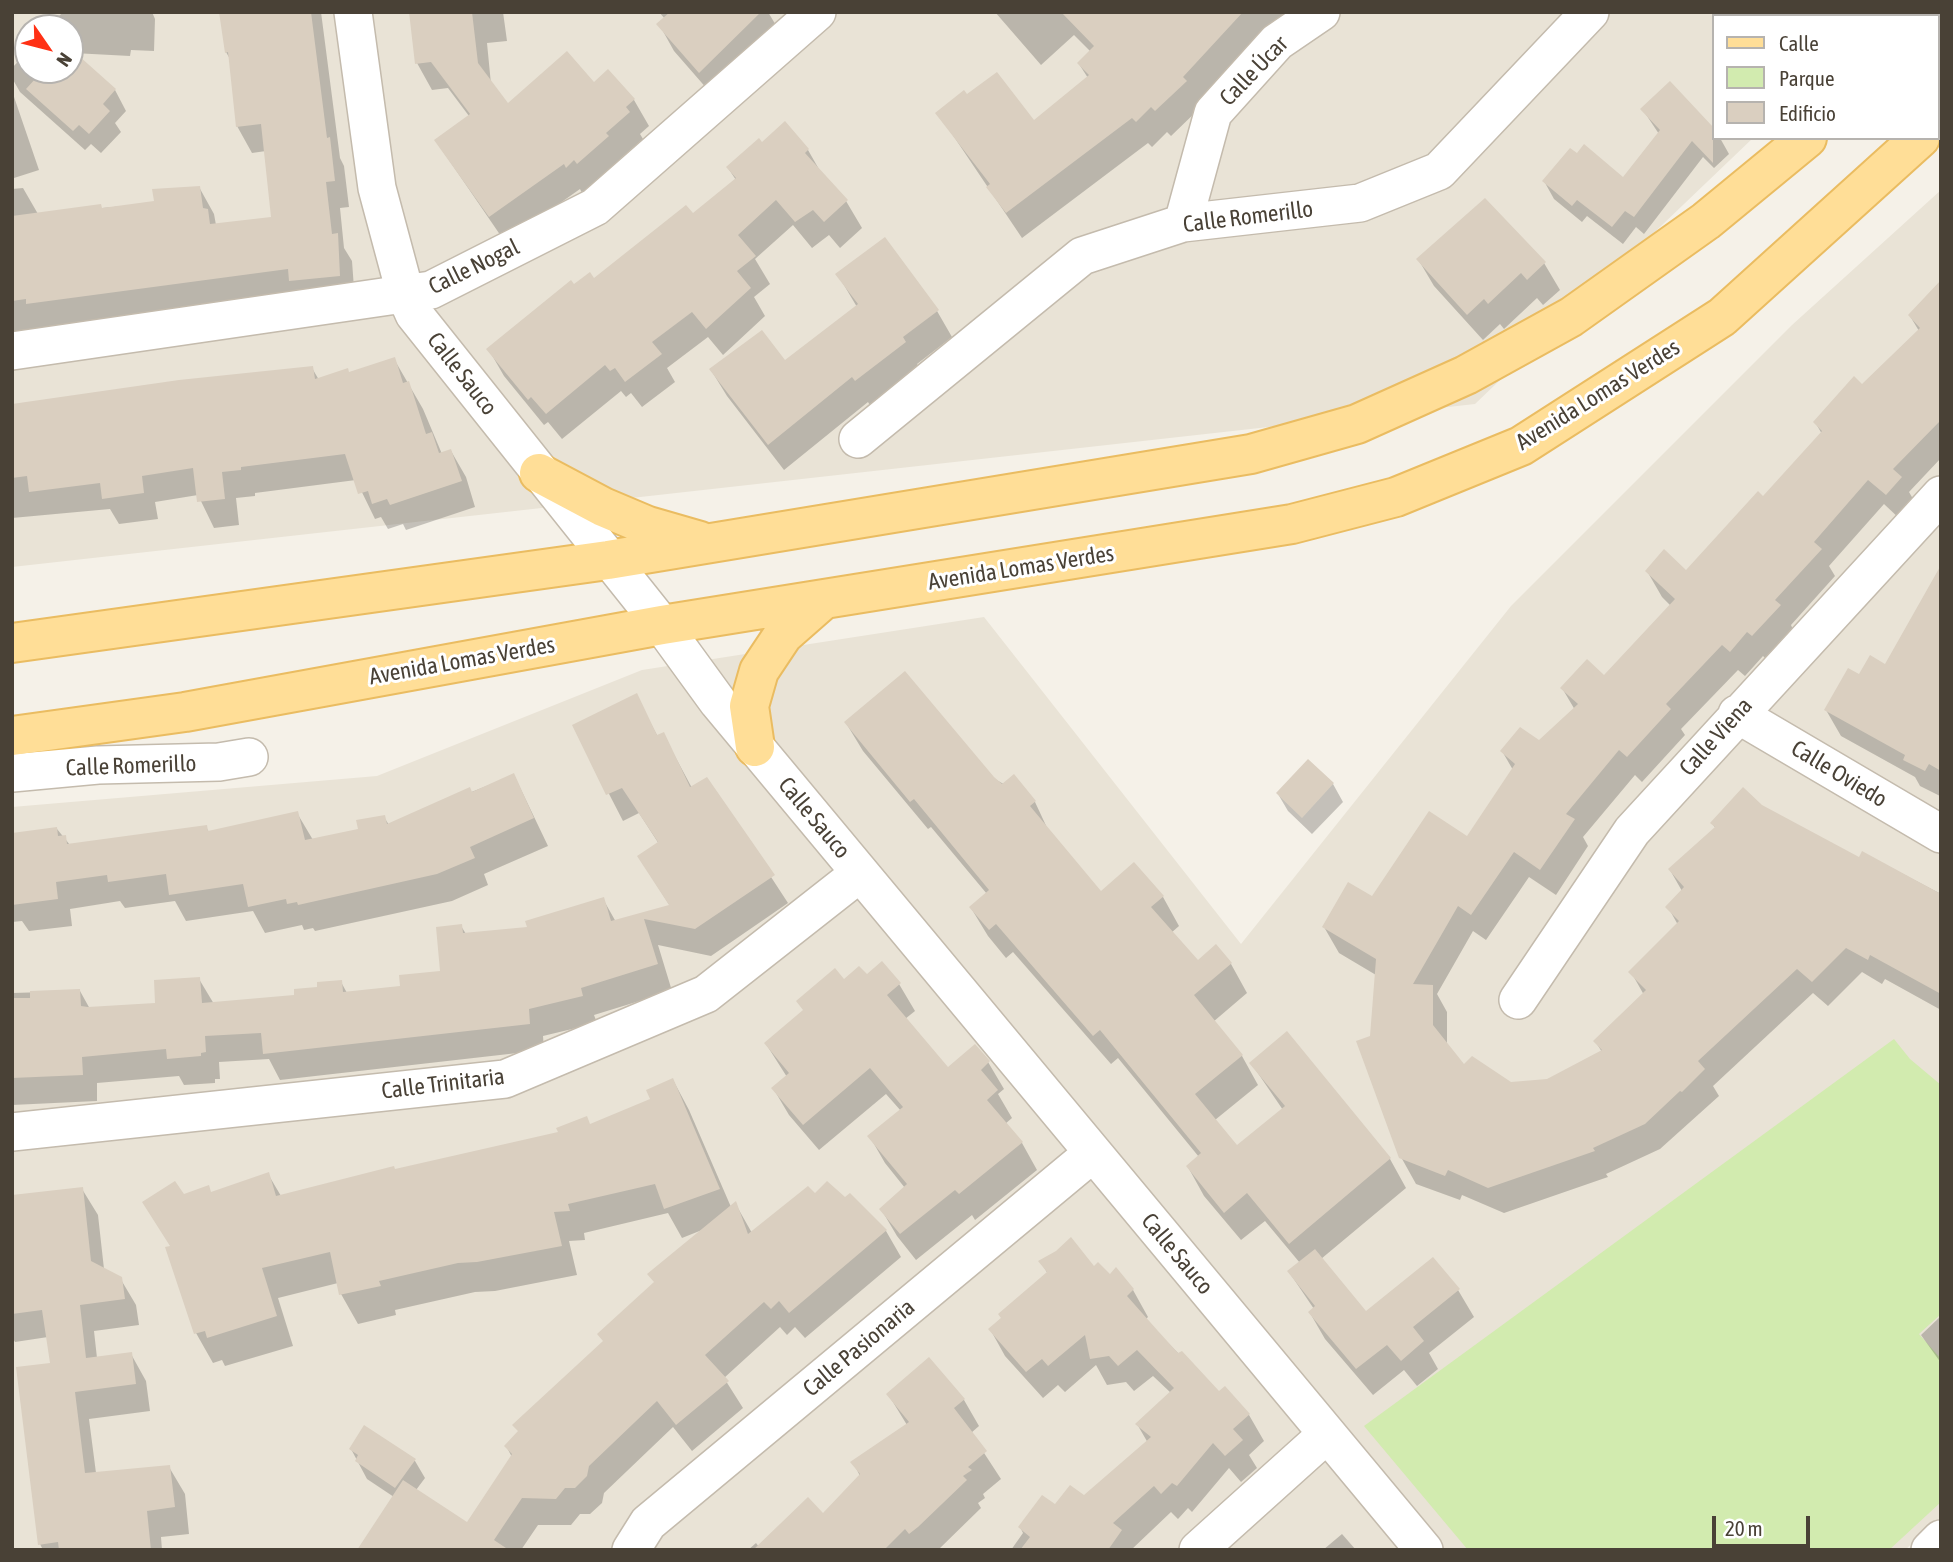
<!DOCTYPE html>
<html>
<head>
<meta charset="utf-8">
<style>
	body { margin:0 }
	#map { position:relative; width:1953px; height:1562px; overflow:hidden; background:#f5f1e8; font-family:"Asap Condensed",sans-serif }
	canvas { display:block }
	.frame { position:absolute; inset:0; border:14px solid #494136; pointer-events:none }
	.legend { position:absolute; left:1712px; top:14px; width:228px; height:126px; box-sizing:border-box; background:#fff; border:2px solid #b6b3af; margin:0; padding:9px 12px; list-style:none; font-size:21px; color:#494136 }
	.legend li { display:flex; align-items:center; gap:14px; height:35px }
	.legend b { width:35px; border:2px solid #b6b3af }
	.north { position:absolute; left:14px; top:14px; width:70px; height:70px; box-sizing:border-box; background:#fff; border:2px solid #b6b3af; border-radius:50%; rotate:125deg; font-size:19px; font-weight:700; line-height:28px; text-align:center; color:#494136 }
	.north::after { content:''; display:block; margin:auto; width:24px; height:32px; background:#ff3115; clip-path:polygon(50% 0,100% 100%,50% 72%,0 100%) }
	.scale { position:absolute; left:1712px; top:1516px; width:98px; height:32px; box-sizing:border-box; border:4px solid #494136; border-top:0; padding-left:9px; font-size:21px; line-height:24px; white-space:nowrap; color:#494136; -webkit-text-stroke:5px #fff; paint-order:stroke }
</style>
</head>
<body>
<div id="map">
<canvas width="1953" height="1562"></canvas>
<div class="frame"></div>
<ul class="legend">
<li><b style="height:9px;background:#ffde97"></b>Calle</li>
<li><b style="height:19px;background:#d2ebaf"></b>Parque</li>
<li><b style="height:19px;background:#dacfc0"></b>Edificio</li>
</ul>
<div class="north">N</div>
<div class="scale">20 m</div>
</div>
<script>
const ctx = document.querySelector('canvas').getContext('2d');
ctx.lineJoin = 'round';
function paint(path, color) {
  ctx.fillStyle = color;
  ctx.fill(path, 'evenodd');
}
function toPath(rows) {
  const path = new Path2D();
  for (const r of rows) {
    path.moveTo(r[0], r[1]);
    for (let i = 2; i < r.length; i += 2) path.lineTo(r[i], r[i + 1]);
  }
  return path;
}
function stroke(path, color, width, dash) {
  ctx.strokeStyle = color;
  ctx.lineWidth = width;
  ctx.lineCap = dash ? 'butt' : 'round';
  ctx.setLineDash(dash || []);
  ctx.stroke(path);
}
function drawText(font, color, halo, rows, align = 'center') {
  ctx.font = font + ' "Asap Condensed",sans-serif';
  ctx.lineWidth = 6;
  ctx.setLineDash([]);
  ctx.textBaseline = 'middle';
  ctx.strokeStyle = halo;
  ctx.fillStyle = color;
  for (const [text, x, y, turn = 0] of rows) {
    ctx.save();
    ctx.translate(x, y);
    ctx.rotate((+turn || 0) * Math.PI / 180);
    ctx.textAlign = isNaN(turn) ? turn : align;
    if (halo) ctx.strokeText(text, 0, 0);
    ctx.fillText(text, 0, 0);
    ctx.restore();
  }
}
const residential = toPath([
	[12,12,1885,12,1881,16,1713,16,1713,138,1753,138,1475,404,12,567],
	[28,28,70,28,70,70,28,70],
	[1941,190,1941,1517,1905,1550,12,1550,12,807,377,776,642,670,984,617,1241,944,1511,606,1792,325]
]);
const green = toPath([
	[1894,1039,1910,1059,1941,1085,1941,1314,1919,1334,1941,1359,1941,1502,1889,1550,1468,1550,1364,1426]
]);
const shadow = toPath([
	[63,12,152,12,155,19,154,51,131,50,130,56,73,53,115,90,126,111,115,123,121,132,101,153,91,144,85,150,20,92,12,78,12,68,28,51,28,70,70,70,70,28,48,28],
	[221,12,321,12,340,158,344,166,349,207,340,208,344,248,352,261,355,302,299,296,12,332,12,189,23,188,38,214,156,203,199,187,214,214,216,225,273,218,266,151,252,153,237,126,230,59,226,52],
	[410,12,503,12,507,41,487,43,491,84,508,106,594,84,608,72,634,100,649,126,640,134,643,139,620,159,622,163,593,189,590,186,582,193,580,189,505,242,436,141,469,116,448,88,432,90,417,63],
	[659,12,768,12,777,27,715,98,674,51,659,24,665,19],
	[995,12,1287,12,1197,103,1200,108,1171,136,1167,132,1152,147,1148,143,1022,238,938,113,1034,123,1088,78,1079,64,1091,52,1074,35,1041,65],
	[1670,84,1713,130,1713,138,1720,138,1729,154,1714,168,1703,157,1644,234,1636,227,1623,244,1587,216,1582,222,1554,199,1544,181,1623,179,1659,134,1643,110],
	[12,91,39,170,14,178,12,175],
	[762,144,808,150,820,171,846,201,862,228,840,248,829,235,812,248,793,225,755,259,770,284,754,297,765,316,723,355,708,337,667,368,675,382,642,407,631,393,626,397,621,391,562,439,548,422,544,425,504,376,489,350,574,287,594,280,693,216,736,180,728,168],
	[1418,259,1544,263,1560,290,1543,305,1537,298,1504,329,1500,324,1483,340,1434,286],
	[838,275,937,311,952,337,917,364,920,369,871,407,868,402,784,470,727,396,711,370,785,362,857,307],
	[1941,282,1941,458,1909,492,1916,504,1901,520,1884,504,1829,566,1835,576,1791,625,1794,632,1768,661,1763,656,1745,676,1738,670,1681,729,1685,735,1642,782,1635,775,1583,837,1588,846,1556,895,1529,877,1486,940,1473,931,1437,994,1447,1012,1447,1045,1464,1066,1510,1083,1547,1080,1602,1052,1595,1041,1644,995,1631,972,1678,925,1668,907,1682,891,1670,870,1716,829,1712,823,1761,806,1860,859,1863,853,1941,894,1941,1010,1885,979,1882,984,1862,972,1828,1006,1813,993,1713,1086,1719,1096,1660,1149,1606,1174,1608,1177,1504,1213,1462,1195,1460,1200,1416,1184,1401,1157,1372,1037,1376,975,1339,953,1324,927,1468,839,1513,770,1502,751,1539,743,1575,710,1562,688,1604,677,1671,606,1662,597,1647,571,1686,572,1764,498,1822,434,1815,422,1863,387,1919,331,1910,316],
	[394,359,423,409,442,454,451,451,466,477,475,507,406,530,403,524,388,529,381,517,375,519,356,480,255,493,255,496,236,498,239,525,214,528,198,495,155,502,158,519,119,524,110,509,12,518,12,406,312,368,319,380,349,374],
	[1941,596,1941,795,1940,796,1920,786,1915,777,1841,736,1826,710,1860,677,1886,667],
	[636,696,658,737,663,734,692,788,707,779,788,903,711,956,658,945,672,991,594,1015,597,1023,543,1036,544,1050,280,1080,269,1059,219,1062,220,1079,215,1079,215,1083,184,1085,179,1076,97,1083,97,1101,12,1105,12,993,80,991,90,1009,157,1005,199,979,214,1004,296,997,341,982,347,993,402,988,442,972,461,926,466,934,529,929,603,899,616,922,670,906,639,857,659,844,639,813,623,821,574,726],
	[846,723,993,778,1035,802,1049,832,1101,893,1163,897,1179,926,1171,933,1198,963,1231,964,1247,993,1213,1022,1242,1056,1258,1085,1215,1120,1237,1148,1283,1110,1251,1063,1287,1034,1390,1159,1406,1188,1321,1259,1366,1314,1433,1259,1458,1290,1474,1317,1429,1353,1438,1369,1417,1386,1404,1370,1373,1395,1325,1339,1310,1313,1314,1309,1289,1272,1300,1263,1265,1221,1241,1240,1204,1196,1188,1167,1199,1157,1118,1058,1111,1064,1013,952,1006,958,988,936,971,908,987,894,931,827,928,829,863,751],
	[1308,761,1333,784,1343,802,1312,834,1288,811,1278,794],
	[514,775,548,846,484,874,488,885,452,901,315,931,313,928,304,930,302,925,265,933,253,911,186,921,175,901,125,908,120,901,70,909,72,926,29,931,22,921,12,922,12,835,57,829,70,845,206,827,209,832,297,813,313,840,360,830,384,817,389,825],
	[882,963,899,984,915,1011,905,1019,947,1070,988,1062,1004,1089,998,1094,1012,1118,1005,1124,1022,1143,1037,1170,975,1220,972,1215,916,1260,897,1236,881,1209,905,1188,885,1163,870,1137,901,1111,886,1094,819,1150,789,1115,773,1088,787,1077,766,1044,844,981,867,976],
	[673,1080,689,1110,731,1207,735,1203,752,1233,815,1195,886,1231,901,1257,805,1338,795,1327,787,1335,780,1327,724,1378,743,1408,692,1451,673,1427,604,1493,602,1503,590,1514,580,1514,571,1525,538,1525,521,1550,359,1550,394,1497,367,1479,351,1449,365,1427,415,1461,425,1478,416,1490,468,1524,512,1457,506,1446,519,1432,515,1425,604,1342,655,1283,650,1274,702,1230,682,1238,668,1213,584,1233,585,1240,569,1241,577,1275,495,1291,475,1292,395,1310,396,1315,358,1324,341,1294,338,1283,278,1298,293,1346,225,1366,222,1360,213,1363,196,1333,171,1247,183,1196,212,1193,268,1174,281,1196,591,1126,652,1100],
	[82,1189,98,1215,104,1269,120,1278,136,1305,139,1325,94,1331,97,1358,131,1354,146,1381,150,1411,89,1419,96,1473,169,1467,185,1494,189,1534,161,1537,162,1550,43,1550,40,1544,52,1364,48,1337,15,1342,12,1337,12,1197],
	[1040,1261,1093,1268,1110,1276,1116,1270,1133,1290,1148,1317,1145,1320,1219,1394,1249,1415,1264,1441,1249,1455,1257,1468,1241,1482,1229,1468,1192,1512,1188,1508,1178,1519,1171,1512,1131,1550,1011,1550,1023,1533,1020,1527,1055,1507,1084,1497,1148,1443,1137,1424,1171,1393,1153,1376,1134,1391,1126,1382,1107,1385,1096,1365,1065,1392,1058,1385,1043,1398,1005,1356,990,1329,1048,1274],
	[1941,1316,1941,1363,1921,1335],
	[888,1394,964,1400,979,1426,971,1433,1001,1479,983,1494,985,1498,978,1503,981,1508,938,1550,748,1550,756,1543,759,1547,823,1515,860,1476,853,1462,907,1425],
	[1342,1534,1356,1550,1323,1550]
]);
const building = toPath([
	[219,12,311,12,327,138,330,137,335,181,326,182,332,234,338,233,340,276,289,281,288,269,26,304,26,299,12,301,12,216,101,204,102,208,154,201,152,189,200,186,203,208,208,209,210,224,271,217,261,124,236,127,228,52,225,53],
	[409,12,472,12,478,63,508,103,567,51,594,82,608,69,635,99,626,107,630,112,606,133,609,136,577,164,574,160,566,168,564,164,489,217,434,140,470,114,431,62,415,64],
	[670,12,761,12,699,73,656,24],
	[1061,12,1243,12,1183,77,1187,81,1155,111,1151,107,1136,122,1132,118,1006,213,986,187,990,184,935,113,964,90,967,94,997,72,1034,120,1089,75,1077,63,1094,46],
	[28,48,28,70,70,70,70,48,116,89,103,104,110,111,89,134,79,125,73,131,26,89,36,78,17,60],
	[1670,81,1713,127,1713,163,1692,141,1634,217,1625,211,1612,227,1577,200,1572,206,1542,181,1570,148,1577,153,1584,144,1623,177,1660,130,1640,109],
	[785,121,809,149,805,153,848,200,824,222,813,210,795,222,776,200,738,235,756,256,737,271,751,288,706,329,692,312,652,342,662,354,625,382,615,368,610,371,605,365,546,414,531,397,528,400,486,349,571,280,574,284,590,272,594,278,686,205,693,213,736,178,726,167,759,138,762,142],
	[1485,198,1546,262,1527,280,1521,273,1488,304,1484,299,1467,315,1416,259],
	[885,237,939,310,903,337,906,342,855,381,852,377,768,445,709,369,762,330,785,360,858,304,835,274],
	[1941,280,1941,420,1893,469,1902,477,1886,495,1868,480,1814,542,1822,549,1775,600,1781,605,1752,636,1747,632,1730,652,1722,645,1666,704,1671,709,1627,757,1619,750,1566,814,1575,819,1540,870,1514,852,1471,915,1458,906,1413,984,1433,985,1433,1025,1464,1064,1472,1056,1511,1082,1547,1079,1602,1050,1593,1041,1646,990,1628,972,1679,921,1665,907,1684,887,1668,869,1715,827,1710,823,1743,787,1762,805,1859,857,1862,851,1941,894,1941,994,1870,955,1868,960,1846,948,1812,982,1797,969,1698,1061,1705,1069,1682,1092,1680,1091,1645,1124,1593,1148,1595,1151,1488,1188,1448,1170,1445,1176,1399,1158,1356,1041,1370,1036,1376,959,1322,927,1348,882,1372,896,1429,811,1467,836,1515,764,1500,751,1520,727,1539,740,1578,704,1560,688,1587,659,1604,675,1675,599,1645,571,1664,549,1686,570,1758,491,1763,496,1822,431,1813,422,1854,376,1862,384,1920,328,1908,315],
	[395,357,403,383,409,381,426,434,432,432,439,453,451,449,462,481,390,505,387,499,372,504,368,491,358,494,345,454,241,467,241,470,222,472,225,499,197,502,193,468,142,476,144,493,102,499,100,483,29,492,27,476,12,478,12,404,179,380,313,366,315,379,348,368,349,372],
	[1941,565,1941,771,1929,764,1925,771,1903,760,1905,755,1824,710,1848,668,1859,674,1870,655,1885,664],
	[905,671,994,777,1002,784,1014,774,1036,801,1030,806,1101,891,1134,862,1164,896,1151,907,1198,960,1216,944,1232,963,1194,995,1243,1055,1195,1094,1237,1145,1285,1106,1249,1063,1287,1031,1391,1158,1289,1244,1247,1193,1224,1213,1186,1166,1201,1153,1100,1030,1093,1036,996,924,989,930,969,907,989,890,914,799,910,802,844,722],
	[637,693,657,735,664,732,690,787,707,777,775,875,695,929,644,919,658,964,581,988,583,996,529,1009,530,1024,263,1054,261,1033,205,1036,206,1052,201,1053,201,1056,167,1059,166,1049,82,1057,83,1075,12,1078,12,998,30,998,30,991,80,989,81,1006,88,1007,155,1003,154,980,200,977,202,1003,294,995,294,989,317,987,317,982,342,980,343,992,400,986,399,975,440,971,436,927,462,924,463,933,527,927,525,921,604,897,611,921,669,905,637,856,658,842,622,788,606,795,572,725],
	[1308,759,1334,783,1302,818,1276,793],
	[514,773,534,818,470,847,475,858,437,874,298,905,297,902,287,904,286,899,248,907,243,884,169,895,166,874,108,882,107,875,56,882,58,899,12,905,12,833,57,827,58,836,66,835,67,844,207,825,208,831,298,811,305,840,358,829,356,820,385,815,387,824,470,787,472,792],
	[882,961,901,983,887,995,948,1067,975,1044,990,1061,981,1070,998,1090,987,1100,1023,1142,959,1194,955,1190,900,1234,879,1209,907,1184,867,1136,903,1107,870,1068,803,1125,771,1088,789,1073,764,1043,803,1010,796,1001,835,968,844,979,859,966,867,974],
	[673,1078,720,1189,664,1209,655,1184,568,1204,570,1211,554,1212,562,1246,477,1262,458,1263,379,1281,381,1286,339,1295,330,1252,262,1268,277,1316,207,1338,205,1331,194,1334,165,1247,170,1246,142,1202,175,1181,184,1194,209,1185,211,1192,269,1172,276,1196,394,1166,395,1169,558,1132,556,1128,587,1116,590,1124,650,1099,646,1090],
	[827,1181,845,1197,850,1193,887,1230,789,1313,779,1301,771,1309,764,1302,705,1355,729,1381,676,1425,657,1401,589,1466,587,1476,575,1488,565,1488,556,1499,522,1498,494,1540,509,1550,357,1550,403,1480,467,1522,512,1454,504,1446,518,1431,512,1425,603,1341,597,1334,654,1282,647,1274,736,1201,748,1234,808,1186,815,1193],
	[83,1187,91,1261,122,1277,125,1299,80,1305,86,1358,132,1352,136,1384,75,1392,85,1473,170,1465,175,1507,147,1511,151,1550,59,1550,58,1542,38,1545,16,1367,50,1363,42,1310,12,1314,12,1195],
	[1071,1237,1094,1266,1098,1262,1110,1274,1116,1267,1134,1289,1127,1296,1158,1331,1178,1353,1182,1351,1219,1391,1225,1386,1250,1414,1233,1429,1243,1440,1225,1456,1213,1443,1177,1486,1172,1483,1161,1494,1154,1486,1113,1523,1122,1530,1108,1550,1020,1550,1030,1537,1018,1527,1042,1495,1055,1504,1070,1485,1084,1495,1151,1437,1135,1424,1174,1388,1137,1350,1118,1366,1109,1356,1090,1359,1085,1335,1048,1366,1042,1359,1026,1372,988,1329,1001,1318,998,1314,1047,1272,1038,1261,1056,1251],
	[1315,1249,1366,1311,1433,1257,1460,1289,1413,1327,1424,1341,1401,1361,1387,1345,1356,1369,1308,1312,1315,1306,1287,1271],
	[929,1357,965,1399,954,1408,987,1451,968,1467,972,1470,963,1476,967,1480,918,1527,909,1534,905,1529,884,1550,753,1550,808,1497,823,1513,860,1474,850,1462,909,1422,886,1394],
	[364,1425,416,1459,395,1488,355,1461,358,1455,349,1449]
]);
const street = toPath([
	[353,12,377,188,406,296,414,314,662,625,718,702,1424,1550],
	[1183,223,1213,113,1277,42,1321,12],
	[12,351,431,290,595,207,817,12],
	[858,439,1082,256,1183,223,1360,203,1439,171,1590,12],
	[1737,714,1941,834],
	[12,773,98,765,219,762,249,757],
	[1518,1000,1632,831,1941,495],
	[12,1132,505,1079,706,994,860,873],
	[631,1550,648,1523,1093,1153],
	[1198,1550,1327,1434],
	[1930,1550,1941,1539]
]);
const primary = toPath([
	[1937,16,1940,12],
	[539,473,603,507,648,526,700,541],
	[12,643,608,560,1251,454,1357,424,1466,375,1571,317,1706,221,1807,138],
	[12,736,185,712,662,625,1292,524,1396,497,1521,446,1722,317,1920,138],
	[755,747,749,706,759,671,783,635,824,599]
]);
const streetNames = [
	["Calle Úcar",1254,71,-46],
	["Calle Romerillo",1248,217,-7],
	["Calle Nogal",474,267,-26],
	["Calle Sauco",462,374,52],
	["Avenida Lomas Verdes",1598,395,-32],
	["Avenida Lomas Verdes",1021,568,-9],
	["Avenida Lomas Verdes",462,661,-10],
	["Calle Viena",1716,737,-48],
	["Calle Romerillo",131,766,-2],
	["Calle Oviedo",1839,774,31],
	["Calle Sauco",814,818,50],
	["Calle Trinitaria",443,1084,-7],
	["Calle Sauco",1177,1254,50],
	["Calle Pasionaria",859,1348,-40]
];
paint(residential, '#e9e3d6');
paint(green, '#d2ebaf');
paint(shadow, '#0003');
paint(building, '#dacfc0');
stroke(street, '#c4bbad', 40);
stroke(primary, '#eabc61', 42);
stroke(street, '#fff', 37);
stroke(primary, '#ffde97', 38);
drawText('23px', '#494136', '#fff', streetNames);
</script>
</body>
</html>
